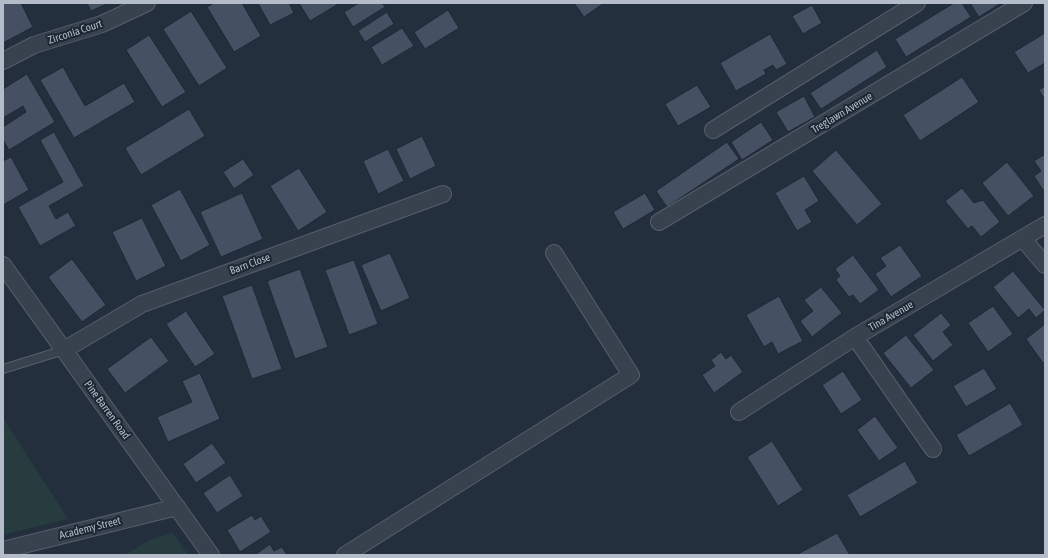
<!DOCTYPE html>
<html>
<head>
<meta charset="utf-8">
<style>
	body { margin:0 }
	#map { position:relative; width:1048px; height:558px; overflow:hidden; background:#242f3e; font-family:"Asap Condensed",sans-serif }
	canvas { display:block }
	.frame { position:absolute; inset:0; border:4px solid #b4bcc9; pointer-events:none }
</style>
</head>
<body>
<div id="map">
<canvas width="1048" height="558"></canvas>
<div class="frame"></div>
</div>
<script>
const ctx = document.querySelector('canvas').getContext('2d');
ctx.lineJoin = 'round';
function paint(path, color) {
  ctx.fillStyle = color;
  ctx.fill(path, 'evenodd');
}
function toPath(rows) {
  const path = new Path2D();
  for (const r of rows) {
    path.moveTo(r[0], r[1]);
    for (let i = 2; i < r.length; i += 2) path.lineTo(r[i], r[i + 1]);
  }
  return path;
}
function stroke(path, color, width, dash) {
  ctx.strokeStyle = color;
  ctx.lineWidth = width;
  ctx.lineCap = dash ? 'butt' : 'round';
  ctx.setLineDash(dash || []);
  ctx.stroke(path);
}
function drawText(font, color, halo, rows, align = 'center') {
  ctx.font = font + ' "Asap Condensed",sans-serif';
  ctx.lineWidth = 4;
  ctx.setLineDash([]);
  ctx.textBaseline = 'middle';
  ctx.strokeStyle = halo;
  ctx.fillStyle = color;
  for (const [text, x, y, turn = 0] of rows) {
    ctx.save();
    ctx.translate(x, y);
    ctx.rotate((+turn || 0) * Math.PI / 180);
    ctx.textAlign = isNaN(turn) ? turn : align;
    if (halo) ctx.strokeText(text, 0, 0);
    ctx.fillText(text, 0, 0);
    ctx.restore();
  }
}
const green = toPath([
	[3,418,68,519,3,535],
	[173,533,188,555,125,555,149,540]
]);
const building = toPath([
	[3,3,21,3,33,27,3,43,3,3],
	[87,3,109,3,91,11,87,3],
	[214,3,242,3,261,36,234,52,207,7,214,3],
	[258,3,289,3,294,13,270,25,258,3],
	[299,3,340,3,310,21,299,3],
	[359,3,382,3,385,7,353,27,344,12,359,3],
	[574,3,604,3,584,17,574,3],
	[954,3,962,3,971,17,906,57,895,39,954,3],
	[970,3,1001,3,979,17,970,3],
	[812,5,822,23,803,34,792,16,812,5],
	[448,10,459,28,425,49,414,32,448,10],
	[191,11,227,68,199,86,163,29,191,11],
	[387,12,394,24,365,42,358,31,387,12],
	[402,28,414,46,382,65,371,47,402,28],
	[1045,33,1045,63,1028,73,1014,52,1045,33],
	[770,34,787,64,776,70,773,65,764,70,766,74,736,91,720,63,770,34],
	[149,35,186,92,162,107,126,50,149,35],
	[877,50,887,67,821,109,810,93,877,50],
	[63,67,85,106,124,83,135,102,74,138,40,80,63,67],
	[27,74,55,122,9,150,3,140,3,127,26,112,23,106,3,118,3,89,27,74],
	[962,77,979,102,920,141,903,115,962,77],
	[697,85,711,107,678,126,665,104,697,85],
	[1045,86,1045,100,1039,90,1045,86],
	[804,96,815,117,788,132,776,112,804,96],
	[189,109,205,136,141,175,125,148,189,109],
	[761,122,773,140,742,160,731,142,761,122],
	[54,132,84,186,49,206,56,219,68,212,76,226,40,246,18,207,63,182,40,140,54,132],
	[422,136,436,166,410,179,396,149,422,136],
	[727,142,739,159,667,207,656,191,727,142],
	[388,149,404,181,378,194,363,161,388,149],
	[836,150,882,204,857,225,812,171,836,150],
	[1045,154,1045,193,1034,176,1041,171,1034,161,1045,154],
	[11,157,29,190,3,205,3,161,11,157],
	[243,159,254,175,234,189,223,172,243,159],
	[1007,162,1034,196,1008,216,982,183,1007,162],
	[299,168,327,212,298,231,270,186,299,168],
	[804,176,819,201,805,210,812,222,797,231,775,193,804,176],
	[962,188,974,203,983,200,1000,222,981,237,972,226,968,229,945,201,962,188],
	[180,189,210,245,181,261,151,205,180,189],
	[242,193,263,239,221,257,200,212,242,193],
	[645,193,655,210,623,229,613,212,645,193],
	[142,218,166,266,136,281,112,232,142,218],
	[900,245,922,276,891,297,875,274,886,266,880,258,900,245],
	[390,253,410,298,381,311,361,265,390,253],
	[853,255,879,290,860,304,853,295,849,297,836,280,840,276,835,269,853,255],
	[72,259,106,305,82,322,48,277,72,259],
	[354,260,378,324,349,335,325,270,354,260],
	[300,269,328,347,295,359,267,281,300,269],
	[1013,271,1045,310,1036,318,1029,309,1018,318,993,287,1013,271],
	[252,285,282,369,252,379,222,296,252,285],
	[821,287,842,313,812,337,800,321,813,311,804,300,821,287],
	[779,296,803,341,778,354,772,342,764,347,746,315,779,296],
	[993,306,1013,334,988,352,968,323,993,306],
	[186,311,215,354,195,367,166,324,186,311],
	[941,313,951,325,943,332,953,345,933,361,913,335,941,313],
	[1045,324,1045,362,1043,363,1026,339,1045,324],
	[906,335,934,370,911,388,883,353,906,335],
	[151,337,169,361,125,393,107,369,151,337],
	[721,352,726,359,731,355,743,372,714,393,702,375,715,366,711,360,721,352],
	[984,368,997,389,966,407,953,386,984,368],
	[843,371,862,400,841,414,822,385,843,371],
	[200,373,220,419,168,442,157,417,192,402,182,381,200,373],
	[1010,403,1023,425,969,456,956,435,1010,403],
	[875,416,898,448,879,461,857,430,875,416],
	[772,441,803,490,778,506,747,457,772,441],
	[212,443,226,463,196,483,183,464,212,443],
	[905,461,918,483,860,517,847,495,905,461],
	[230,475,243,496,217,513,203,493,230,475],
	[252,515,255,520,261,516,271,532,240,552,227,530,252,515],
	[837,533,850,555,796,555,837,533],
	[270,544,274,551,282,547,287,555,255,555,270,544]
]);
const service = toPath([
	[3,369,64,350]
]);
const minor = toPath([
	[3,61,34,45,102,24,147,3],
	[713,130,917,3],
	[659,222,1024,3],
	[1023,239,1045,265],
	[3,265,211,555],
	[855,337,933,449],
	[64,350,142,304,443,194],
	[739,412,855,337,1045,225],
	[3,550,177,507],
	[345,555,631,375,554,253]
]);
const streetNames = [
	["Zirconia Court",75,32,-18],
	["Treglawn Avenue",842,113,-31],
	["Barn Close",250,264,-20],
	["Tina Avenue",891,316,-30],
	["Pine Barren Road",107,410,54],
	["Academy Street",90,528,-14]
];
paint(green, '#263c3f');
paint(building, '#455162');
stroke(building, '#1f2835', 1);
stroke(service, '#565f6c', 10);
stroke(minor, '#565f6c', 18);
stroke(service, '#38414e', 8);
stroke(minor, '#38414e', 16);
drawText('11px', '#b4bcc9', '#1d2633', streetNames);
</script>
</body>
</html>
